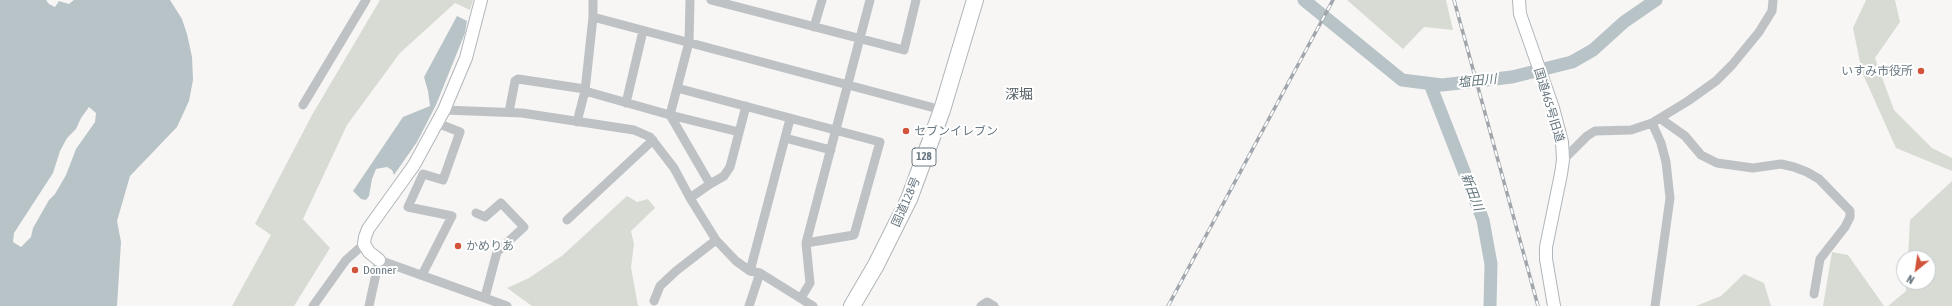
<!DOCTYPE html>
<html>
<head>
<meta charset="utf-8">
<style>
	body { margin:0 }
	#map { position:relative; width:1952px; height:306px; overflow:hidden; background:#f7f6f4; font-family:"Asap Condensed",sans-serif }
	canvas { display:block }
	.north { position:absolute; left:1896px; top:250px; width:40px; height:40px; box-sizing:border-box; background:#fff; border:1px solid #c3c9cd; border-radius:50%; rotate:210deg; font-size:11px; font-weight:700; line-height:16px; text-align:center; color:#697882 }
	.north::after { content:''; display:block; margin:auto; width:14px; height:18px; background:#d0533a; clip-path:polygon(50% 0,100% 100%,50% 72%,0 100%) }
</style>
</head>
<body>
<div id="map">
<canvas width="1952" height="306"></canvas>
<div class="north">N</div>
</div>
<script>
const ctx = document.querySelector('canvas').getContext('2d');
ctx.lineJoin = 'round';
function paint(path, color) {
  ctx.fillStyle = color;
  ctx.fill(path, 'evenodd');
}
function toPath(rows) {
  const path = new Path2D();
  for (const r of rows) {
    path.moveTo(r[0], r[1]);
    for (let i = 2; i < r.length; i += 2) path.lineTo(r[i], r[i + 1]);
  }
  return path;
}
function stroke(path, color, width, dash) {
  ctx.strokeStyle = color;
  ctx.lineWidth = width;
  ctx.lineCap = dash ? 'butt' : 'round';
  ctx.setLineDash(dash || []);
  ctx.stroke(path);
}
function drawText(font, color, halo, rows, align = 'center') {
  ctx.font = font + ' "Asap Condensed","Noto Sans JP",sans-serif';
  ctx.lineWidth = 4;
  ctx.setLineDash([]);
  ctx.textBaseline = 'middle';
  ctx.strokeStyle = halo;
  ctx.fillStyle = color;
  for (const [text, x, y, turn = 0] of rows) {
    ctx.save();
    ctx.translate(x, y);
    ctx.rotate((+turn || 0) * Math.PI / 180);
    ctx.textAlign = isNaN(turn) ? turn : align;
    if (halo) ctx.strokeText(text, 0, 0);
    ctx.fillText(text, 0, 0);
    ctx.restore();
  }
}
const green = toPath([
	[380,0,473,0,470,10,455,3,400,53,347,125,303,219,330,248,294,306,232,306,271,235,255,224,312,115],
	[1347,0,1446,0,1453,30,1424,27,1403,49],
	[1866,0,1895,0,1900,22,1875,58,1894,110,1932,148,1952,158,1952,171,1896,148,1862,72,1853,28],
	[1952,181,1952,306,1888,306,1906,291,1907,282,1928,282,1928,258,1908,258,1910,220],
	[627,196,637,202,648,199,655,208,631,231,634,244,631,267,638,306,532,306,507,288,529,278,563,255],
	[1832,252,1848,255,1884,306,1823,306],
	[1744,274,1764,283,1771,306,1696,306,1721,296]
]);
const water = toPath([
	[0,0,46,0,49,4,55,7,59,1,69,4,74,0,170,0,182,19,187,34,192,57,193,80,189,101,177,127,130,176,117,221,121,242,117,306,0,306],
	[457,16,467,21,465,33,436,105,417,142,394,175,392,170,387,167,376,169,372,179,369,196,366,200,361,199,353,191,403,117,430,106,428,91,424,77]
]);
const pier = toPath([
	[89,107,96,113,95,122,76,149,66,175,55,194,49,200,33,228,31,237,21,247,13,242,14,233,53,173,60,151,67,138,76,129,81,118]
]);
const river = toPath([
	[1304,0,1402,80,1442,85,1512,77,1572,62,1593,50,1624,22,1656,0],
	[1430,84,1483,220,1491,264,1490,306]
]);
const street = toPath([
	[711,0,904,50,916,0],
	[593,17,942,110],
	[814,27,822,0],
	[677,88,880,142,854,235,806,243],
	[585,91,670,115,739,132],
	[626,103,643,31],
	[303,105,366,0],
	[444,110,522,113,634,130,650,137,674,168,690,198,716,240,736,261,750,271,760,273,813,306],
	[509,112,515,81,518,79,585,89],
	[1661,119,1685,136,1701,155,1717,163,1753,168,1781,164,1794,167,1807,172,1819,179,1850,211,1850,217,1845,227,1820,259,1814,294],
	[577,122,585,91,593,17,593,0],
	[1652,123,1661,143,1666,162,1670,198,1655,306],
	[785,138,831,150],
	[1563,160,1587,136,1595,131,1631,130,1652,123,1688,101,1716,81,1732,65,1759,32,1772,11,1773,0],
	[710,184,724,176,730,167,746,106],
	[690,198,710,184,670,115,689,42,690,0],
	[476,213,485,217,501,203,524,227,497,252,485,297],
	[567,220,653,140],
	[750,271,790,119],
	[422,275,452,216,408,207,423,174,443,180,460,132,437,123],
	[801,298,810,283,806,243,870,0],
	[654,301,660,286,676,271,716,240],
	[313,306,346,260,364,244],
	[369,306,379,260,507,306],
	[749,306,760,273],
	[981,306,987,302,994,306]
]);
const secondary = toPath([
	[1519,0,1520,14,1553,108,1562,142,1563,160,1561,174,1546,247,1546,259,1554,306],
	[379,260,369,252,364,244,365,237,368,229,414,165,444,110,466,58,481,0]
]);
const highway = toPath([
	[852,306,876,265,909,199,942,110,975,0]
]);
const rail = toPath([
	[1454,0,1538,306],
	[1168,306,1333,0]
]);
const markers = [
	[1921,71,4,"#d0533a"],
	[906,131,4,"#d0533a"],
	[458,246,4,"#d0533a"],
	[355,270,4,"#d0533a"]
];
const shields = [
	[924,157,24]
];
const shieldNames = [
	["128",924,157]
];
const poiNames = [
	["いすみ市役所",1913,71,"right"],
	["セブンイレブン",914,131],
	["かめりあ",466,246],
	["Donner",363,270]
];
const streetNames = [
	["国道465号旧道",1549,105,73],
	["国道128号",906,202,-66]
];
const waterNames = [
	["塩田川",1477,81,-6],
	["新田川",1472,192,69]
];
const quarterNames = [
	["深堀",1019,95]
];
paint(green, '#d7dbd3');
paint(water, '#b8c3c7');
paint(pier, '#f7f6f4');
stroke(river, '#b8c3c7', 13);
stroke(secondary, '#b1b6ba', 14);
stroke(highway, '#b2b5b8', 18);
stroke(street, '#bec2c5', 9);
stroke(secondary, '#fff', 12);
stroke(highway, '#fff', 16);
stroke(rail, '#a0a6ab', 3.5);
stroke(rail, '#fff', 2, [6]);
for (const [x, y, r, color] of markers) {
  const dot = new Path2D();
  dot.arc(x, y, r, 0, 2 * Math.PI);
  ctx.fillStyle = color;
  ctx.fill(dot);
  stroke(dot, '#fff', 1.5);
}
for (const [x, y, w] of shields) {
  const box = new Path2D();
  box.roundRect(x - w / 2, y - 9, w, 18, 3);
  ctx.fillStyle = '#fff';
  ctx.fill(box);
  stroke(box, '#697882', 1);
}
drawText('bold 11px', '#697882', null, shieldNames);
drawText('12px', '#697882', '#fff', poiNames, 'left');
drawText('12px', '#697882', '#fff', streetNames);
drawText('italic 13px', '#65787e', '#fff', waterNames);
drawText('14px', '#566168', '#fff', quarterNames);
</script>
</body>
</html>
